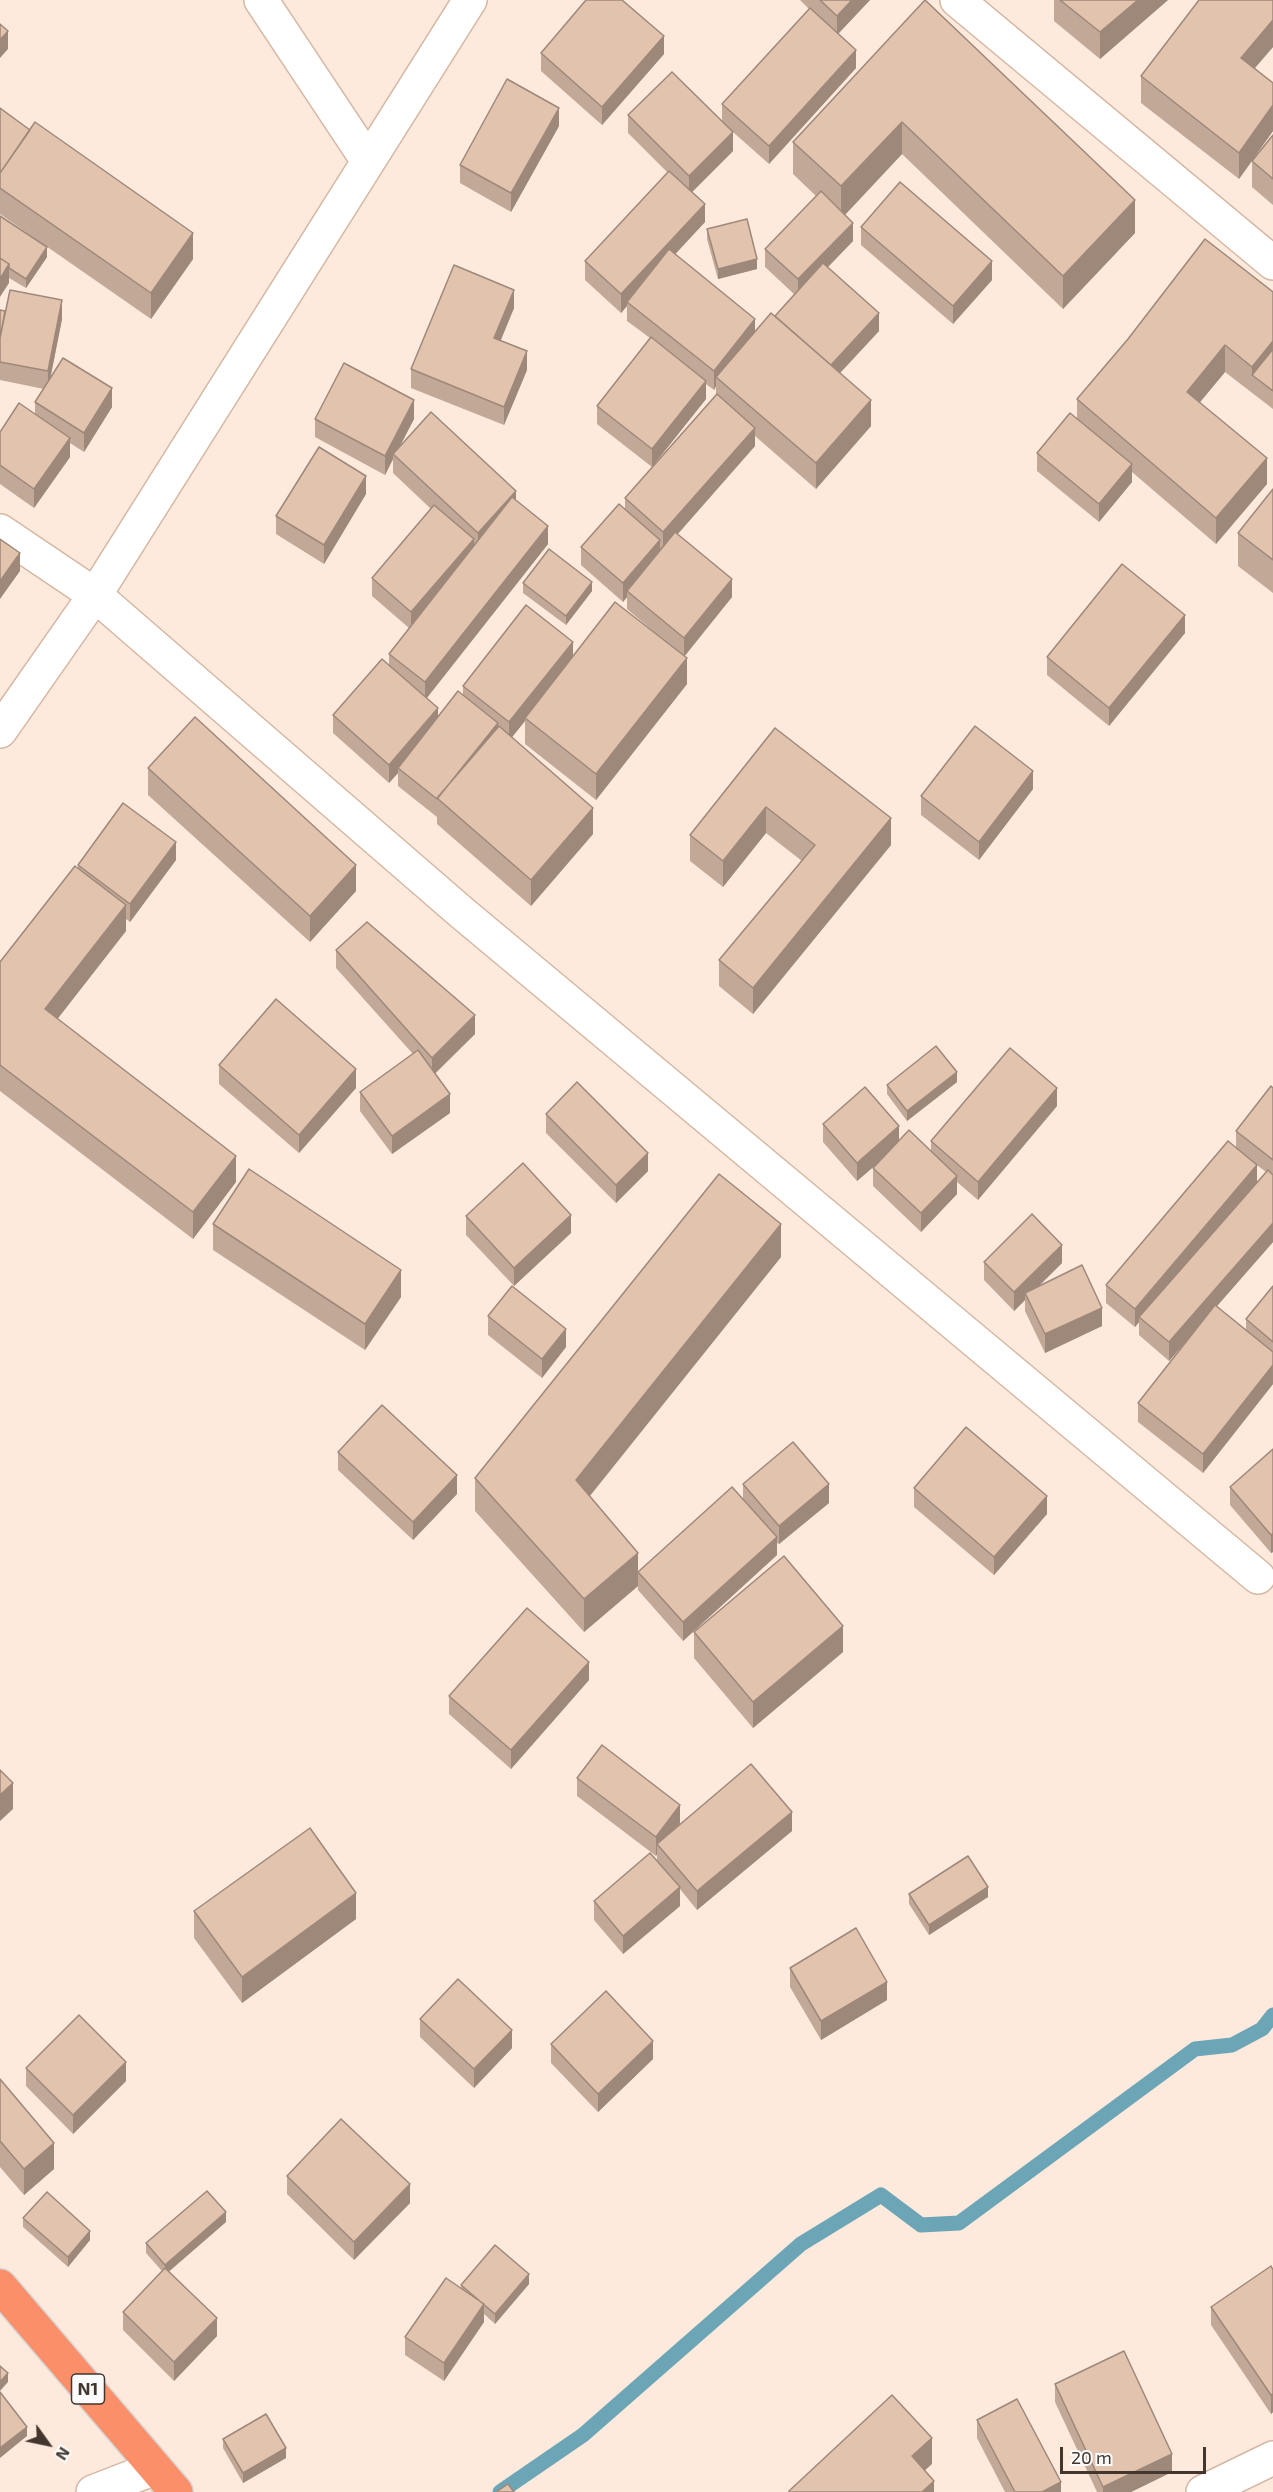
<!DOCTYPE html>
<html>
<head>
<meta charset="utf-8">
<style>
	body { margin:0 }
	#map { position:relative; width:1273px; height:2492px; overflow:hidden; background:#fdeadd; font-family:"Exo 2",sans-serif }
	canvas { display:block }
	.north { position:absolute; left:18px; top:2414px; width:60px; height:60px; -webkit-text-stroke:4px #fbfbfb; paint-order:stroke; rotate:123deg; font-size:16px; font-weight:700; line-height:24px; text-align:center; color:#42362e }
	.north::after { content:''; display:block; margin:auto; width:21px; height:27px; background:#42362e; clip-path:polygon(50% 0,100% 100%,50% 72%,0 100%) }
	.scale { position:absolute; left:1060px; top:2447px; width:146px; height:27px; box-sizing:border-box; border:3px solid #42362e; border-top:0; padding-left:8px; font-size:18px; line-height:21px; white-space:nowrap; color:#42362e; -webkit-text-stroke:4px #fbfbfb; paint-order:stroke }
</style>
</head>
<body>
<div id="map">
<canvas width="1273" height="2492"></canvas>
<div class="north">N</div>
<div class="scale">20 m</div>
</div>
<script>
const ctx = document.querySelector('canvas').getContext('2d');
ctx.lineJoin = 'round';
function toPath(rows) {
  const path = new Path2D();
  for (const r of rows) {
    path.moveTo(r[0], r[1]);
    for (let i = 2; i < r.length; i += 2) path.lineTo(r[i], r[i + 1]);
  }
  return path;
}
function stroke(path, color, width, dash) {
  ctx.strokeStyle = color;
  ctx.lineWidth = width;
  ctx.lineCap = dash ? 'butt' : 'round';
  ctx.setLineDash(dash || []);
  ctx.stroke(path);
}
function paint(path, color) {
  ctx.fillStyle = color;
  ctx.fill(path, 'evenodd');
}
function drawText(font, color, halo, rows, align = 'center') {
  ctx.font = font + ' "Exo 2",sans-serif';
  ctx.lineWidth = 4.5;
  ctx.setLineDash([]);
  ctx.textBaseline = 'middle';
  ctx.strokeStyle = halo;
  ctx.fillStyle = color;
  for (const [text, x, y, turn = 0] of rows) {
    ctx.save();
    ctx.translate(x, y);
    ctx.rotate((+turn || 0) * Math.PI / 180);
    ctx.textAlign = isNaN(turn) ? turn : align;
    if (halo) ctx.strokeText(text, 0, 0);
    ctx.fillText(text, 0, 0);
    ctx.restore();
  }
}
const stream = toPath([
	[500,2492,583,2435,801,2244,881,2195,921,2225,959,2223,1195,2049,1232,2045,1262,2029,1273,2015]
]);
const minor = toPath([
	[261,0,368,161],
	[957,0,1273,263],
	[0,531,95,595,461,912,1258,1577],
	[0,731,95,595,470,0],
	[93,2492,155,2468],
	[1203,2492,1273,2458]
]);
const highway = toPath([
	[0,2286,176,2492]
]);
const wall = toPath([
	[800,0,870,0,838,34,856,68,769,164,733,132,733,151,692,192,705,222,675,254,755,331,775,316,794,294,765,267,765,249,816,196,793,174,793,142,925,0,1135,233,1063,309,902,154,845,215,853,241,828,267,879,331,840,373,871,426,816,489,755,436,755,446,677,534,732,597,684,656,687,684,596,800,525,744,525,721,512,737,593,834,531,906,437,824,437,817,398,786,398,773,389,783,333,733,333,715,389,665,389,654,409,628,372,596,372,578,431,509,393,473,393,459,385,475,315,437,315,419,414,419,399,447,516,500,548,544,427,698,438,716,463,695,463,686,573,656,666,642,627,609,627,597,623,602,581,565,581,547,625,509,625,498,716,395,716,386,714,390,706,384,706,399,652,467,597,424,597,406,650,338,627,321,627,306,621,313,585,280,585,261,668,173,628,133,628,115,722,122,722,104,809,9],
	[1054,0,1168,0,1100,59,1054,21],
	[1273,0,1273,47,1255,68,1273,83,1273,131,1252,160,1273,135,1273,205,1252,187,1252,161,1239,179,1141,103,1141,76],
	[541,53,664,54,602,125,541,71],
	[0,108,193,259,151,319,0,214],
	[559,126,511,212,460,183,460,165],
	[0,216,47,257,26,288,9,278,9,283],
	[861,227,992,280,953,324,861,245],
	[707,229,757,269,718,279,707,239],
	[1273,292,1273,409,1225,372,1199,403,1267,484,1216,544,1132,472,1132,482,1099,522,1037,471,1037,453,1077,419,1077,399],
	[514,308,501,340,527,370,504,425,411,388,411,369],
	[0,310,62,319,50,379,112,407,84,452,70,443,70,457,34,508,0,484,0,432,35,414,35,402,44,389,0,380],
	[1273,489,1273,593,1238,566,1238,533],
	[366,494,324,564,276,534,276,516],
	[523,583,592,591,566,625,523,593],
	[1185,633,1109,726,1047,675,1047,657],
	[775,728,891,845,753,1014,719,986,719,960,802,861,766,833,723,887,690,861,690,835],
	[148,768,356,891,310,942,148,795],
	[1033,789,979,860,921,815,921,796],
	[176,860,130,922,126,919,126,931,57,1019,236,1182,193,1239,0,1091,0,962,78,868,78,865],
	[336,950,475,1034,435,1074,450,1113,392,1154,360,1111,360,1092,413,1054,336,968],
	[219,1065,356,1088,299,1153,219,1084],
	[957,1082,907,1121,887,1094,887,1085],
	[1273,1088,1273,1242,1216,1307,1246,1330,1246,1319,1273,1286,1273,1384,1203,1473,1138,1422,1138,1403,1192,1334,1169,1361,1139,1335,1139,1322,1135,1327,1106,1303,1106,1285,1236,1148,1236,1131],
	[1257,1165,1266,1172,1257,1183],
	[1057,1106,978,1200,957,1182,957,1194,921,1232,873,1186,873,1168,880,1161,857,1181,823,1142,823,1124,899,1141,931,1151,931,1141],
	[546,1114,648,1171,616,1203,546,1133],
	[466,1216,571,1233,514,1286,466,1235],
	[213,1224,401,1297,365,1350,213,1250],
	[781,1257,590,1496,638,1572,743,1498,743,1484,829,1503,779,1544,777,1543,777,1555,683,1641,638,1590,638,1586,584,1632,475,1511,475,1478],
	[984,1262,1062,1263,1038,1286,1102,1326,1045,1353,1025,1311,1025,1300,1014,1311,984,1280],
	[488,1316,566,1347,542,1378,488,1335],
	[1273,1449,1273,1552,1271,1553,1230,1505,1230,1487],
	[338,1452,457,1494,413,1540,338,1470],
	[914,1488,1047,1514,994,1575,914,1507],
	[694,1632,843,1652,753,1728,694,1658],
	[589,1680,511,1769,449,1714,449,1696],
	[577,1778,680,1823,677,1828,792,1831,697,1910,680,1889,680,1906,623,1954,594,1920,594,1901,657,1861,657,1854,656,1856,577,1796],
	[909,1894,988,1897,929,1935,909,1904],
	[194,1911,356,1919,242,2003,194,1938],
	[790,1968,887,2000,821,2040,790,1987],
	[420,2019,512,2048,474,2088,420,2037],
	[551,2044,653,2059,598,2112,551,2063],
	[26,2068,126,2081,73,2134,26,2086],
	[0,2079,54,2169,24,2195,0,2167],
	[287,2176,410,2203,354,2260,287,2194],
	[23,2218,90,2240,68,2267,23,2227],
	[226,2222,169,2271,217,2336,174,2381,123,2330,123,2312,162,2271,146,2253,146,2243],
	[1273,2270,1273,2412,1271,2414,1211,2325,1211,2307],
	[529,2284,495,2324,484,2314,484,2322,444,2381,405,2355,405,2337,461,2289,461,2285],
	[1055,2384,1172,2472,1131,2492,1097,2492,1055,2402],
	[977,2420,1061,2492,1005,2492,977,2438],
	[223,2439,286,2458,243,2483,223,2448]
]);
const shadedWall = toPath([
	[852,0,870,0,837,35,837,16],
	[1138,0,1168,0,1100,59,1100,32],
	[1273,20,1273,47,1241,84,1241,58],
	[8,31,8,49,0,58,0,40],
	[664,36,664,54,602,125,602,107],
	[856,50,856,68,769,164,769,146],
	[1273,105,1273,131,1239,179,1239,153],
	[559,108,559,126,511,212,511,193],
	[902,122,902,154,841,219,841,186],
	[733,132,733,151,689,195,689,176],
	[1135,200,1135,233,1063,309,1063,276],
	[705,204,705,222,629,304,627,302,627,306,621,313,621,294],
	[853,223,853,241,798,298,798,279],
	[193,233,193,259,151,319,151,293],
	[47,247,47,257,26,288,26,279],
	[757,259,757,269,718,279,718,269],
	[992,261,992,280,953,324,953,306],
	[9,264,9,283,0,297,0,279],
	[514,290,514,308,494,356,494,338],
	[62,300,62,319,48,390,48,371],
	[879,313,879,331,827,387,827,369],
	[755,319,755,337,716,377,716,386,714,390,714,371],
	[1273,341,1273,367,1252,375,1252,367],
	[1225,345,1225,372,1187,418,1187,392],
	[527,351,527,370,504,425,504,407],
	[706,381,706,399,652,467,652,449],
	[112,388,112,407,84,452,84,433],
	[414,400,414,419,395,456,393,454,393,459,385,475,385,456],
	[871,400,871,426,816,489,816,463],
	[755,428,755,446,663,551,663,532],
	[70,438,70,457,34,508,34,489],
	[1267,458,1267,484,1216,544,1216,518],
	[1132,464,1132,482,1099,522,1099,504],
	[366,476,366,494,324,564,324,545],
	[516,491,516,510,478,551,478,533],
	[548,526,548,544,425,700,425,682],
	[474,539,474,558,411,630,411,612],
	[660,540,660,559,627,591,627,597,623,602,623,583],
	[20,553,20,571,0,599,0,581],
	[732,579,732,597,684,657,684,638],
	[592,582,592,591,566,625,566,616],
	[1185,615,1185,633,1109,726,1109,708],
	[573,642,573,660,525,718,525,721,509,741,509,722],
	[687,658,687,684,596,800,596,774],
	[438,708,438,726,398,768,398,773,389,783,389,765],
	[498,723,498,741,438,798],
	[1033,771,1033,789,979,860,979,842],
	[766,807,766,833,723,887,723,861],
	[593,808,593,834,531,906,531,880],
	[891,818,891,845,753,1014,753,988],
	[176,842,176,860,130,922,130,904],
	[356,865,356,891,310,942,310,916],
	[126,905,126,931,45,1035,45,1009],
	[475,1015,475,1034,432,1076,432,1058],
	[356,1069,356,1088,299,1153,299,1135],
	[957,1072,957,1082,907,1121,907,1111],
	[1057,1088,1057,1106,978,1200,978,1182],
	[450,1094,450,1113,392,1154,392,1136],
	[899,1126,899,1145,857,1181,857,1163],
	[648,1153,648,1171,616,1203,616,1185],
	[236,1156,236,1182,193,1239,193,1212],
	[1257,1165,1257,1184,1139,1317,1139,1322,1135,1327,1135,1309],
	[957,1176,957,1194,921,1232,921,1213],
	[571,1215,571,1233,514,1286,514,1268],
	[1273,1223,1273,1242,1169,1361,1169,1342],
	[781,1224,781,1257,576,1513,576,1480],
	[1062,1245,1062,1263,1027,1298,1025,1293,1025,1300,1014,1311,1014,1292],
	[401,1270,401,1297,365,1350,365,1324],
	[1102,1308,1102,1326,1045,1353,1045,1334],
	[566,1329,566,1347,542,1378,542,1359],
	[1273,1365,1273,1384,1203,1473,1203,1454],
	[457,1475,457,1494,413,1540,413,1522],
	[829,1484,829,1503,779,1544,779,1526],
	[1047,1496,1047,1514,994,1575,994,1557],
	[1273,1533,1273,1552,1271,1553,1271,1535],
	[777,1537,777,1555,683,1641,683,1622],
	[638,1553,638,1586,584,1632,584,1599],
	[843,1626,843,1652,753,1728,753,1702],
	[589,1662,589,1680,511,1769,511,1750],
	[13,1783,13,1809,0,1821,0,1795],
	[680,1805,680,1823,661,1849,657,1844,657,1854,656,1856,656,1837],
	[792,1812,792,1831,697,1910,697,1891],
	[680,1887,680,1906,623,1954,623,1936],
	[988,1887,988,1897,929,1935,929,1925],
	[356,1893,356,1919,242,2003,242,1977],
	[887,1982,887,2000,821,2040,821,2021],
	[512,2030,512,2048,474,2088,474,2069],
	[653,2041,653,2059,598,2112,598,2094],
	[126,2062,126,2081,73,2134,73,2115],
	[54,2143,54,2169,24,2195,24,2169],
	[410,2184,410,2203,354,2260,354,2242],
	[226,2212,226,2222,165,2275,165,2265],
	[90,2231,90,2240,68,2267,68,2257],
	[529,2274,529,2284,495,2324,495,2314],
	[484,2304,484,2322,444,2381,444,2363],
	[217,2318,217,2336,174,2381,174,2362],
	[8,2373,8,2382,0,2391,0,2382],
	[1273,2394,1273,2412,1271,2414,1271,2395],
	[27,2427,27,2436,0,2458,0,2448],
	[932,2438,932,2464,912,2482,912,2456],
	[286,2448,286,2458,243,2483,243,2473],
	[1172,2454,1172,2472,1131,2492,1103,2492,1103,2487],
	[934,2481,934,2492,922,2492],
	[1061,2482,1061,2492,1042,2492]
]);
const building = toPath([
	[586,0,622,0,664,36,602,107,541,53,586,0],
	[820,0,852,0,837,16,820,0],
	[925,0,1135,200,1063,276,902,122,841,186,793,142,925,0],
	[1060,0,1138,0,1100,32,1060,0],
	[1199,0,1273,0,1273,20,1241,58,1273,83,1273,105,1239,153,1141,76,1199,0],
	[810,8,856,50,769,146,722,104,810,8],
	[0,24,8,31,0,40,0,24],
	[672,72,733,132,689,176,628,115,672,72],
	[507,79,559,108,511,193,460,165,507,79],
	[0,108,30,130,0,173,0,108],
	[35,122,193,233,151,293,0,188,0,173,35,122],
	[1273,135,1273,179,1252,161,1273,135],
	[669,171,705,204,621,294,585,261,669,171],
	[900,182,992,261,953,306,861,227,900,182],
	[821,191,853,223,798,279,765,249,821,191],
	[0,216,47,247,26,279,9,268,9,264,0,258,0,216],
	[747,219,757,259,718,269,707,229,747,219],
	[1205,239,1273,292,1273,341,1252,367,1225,345,1187,392,1267,458,1216,518,1077,399,1128,339,1205,239],
	[669,249,755,319,714,371,627,302,669,249],
	[0,258,9,264,0,279,0,258],
	[823,263,879,313,831,365,775,316,823,263],
	[454,265,514,290,494,338,527,351,504,407,411,369,454,265],
	[10,290,62,300,48,371,0,362,0,338,10,290],
	[0,310,5,311,0,338,0,310],
	[771,313,871,400,816,463,716,377,771,313],
	[651,337,706,381,652,449,597,406,651,337],
	[1273,349,1273,391,1252,375,1273,349],
	[63,358,112,388,84,433,35,402,63,358],
	[344,363,414,400,385,456,315,419,344,363],
	[717,394,755,428,663,532,625,498,717,394],
	[19,403,70,438,34,489,0,465,0,432,19,403],
	[431,412,516,491,478,533,393,454,431,412],
	[1070,413,1132,464,1099,504,1037,453,1070,413],
	[319,447,366,476,324,545,276,516,319,447],
	[1273,489,1273,560,1238,533,1273,489],
	[512,497,548,526,425,682,389,654,512,497],
	[619,504,660,540,623,583,581,547,619,504],
	[434,505,474,539,411,612,372,578,434,505],
	[675,532,732,579,684,638,627,591,675,532],
	[0,539,20,553,0,581,0,539],
	[549,549,592,582,566,616,523,583,549,549],
	[1122,564,1185,615,1109,708,1047,657,1122,564],
	[615,602,687,658,596,774,525,718,615,602],
	[526,605,573,642,509,722,463,686,526,605],
	[382,659,438,708,389,765,333,715,382,659],
	[458,691,498,723,437,799,398,768,458,691],
	[195,717,356,865,310,916,148,768,195,717],
	[499,726,593,808,531,880,437,798,499,726],
	[975,726,1033,771,979,842,921,796,975,726],
	[775,728,891,818,753,988,719,960,815,845,766,807,723,861,690,835,775,728],
	[123,803,176,842,130,904,78,865,123,803],
	[75,866,126,905,45,1009,236,1156,193,1212,0,1065,0,962,75,866],
	[367,922,475,1015,432,1058,336,950,367,922],
	[276,999,356,1069,299,1135,219,1065,276,999],
	[936,1046,957,1072,907,1111,887,1085,936,1046],
	[1010,1048,1057,1088,978,1182,931,1141,1010,1048],
	[418,1050,450,1094,392,1136,360,1092,418,1050],
	[577,1082,648,1153,616,1185,546,1114,577,1082],
	[1271,1086,1273,1088,1273,1160,1236,1131,1271,1086],
	[865,1087,899,1126,857,1163,823,1124,865,1087],
	[909,1130,957,1176,921,1213,873,1168,909,1130],
	[1228,1141,1257,1165,1135,1309,1106,1285,1228,1141],
	[523,1163,571,1215,514,1268,466,1216,523,1163],
	[249,1169,401,1270,365,1324,213,1224,249,1169],
	[1268,1170,1273,1175,1273,1223,1169,1342,1139,1317,1268,1170],
	[719,1174,781,1224,576,1480,638,1553,584,1599,475,1478,719,1174],
	[1032,1214,1062,1245,1014,1292,984,1262,1032,1214],
	[1082,1265,1102,1308,1045,1334,1025,1293,1082,1265],
	[512,1286,566,1329,542,1359,488,1316,512,1286],
	[1273,1286,1273,1342,1246,1319,1273,1286],
	[1215,1305,1273,1352,1273,1365,1203,1454,1138,1403,1215,1305],
	[382,1405,457,1475,413,1522,338,1452,382,1405],
	[966,1427,1047,1496,994,1557,914,1488,966,1427],
	[793,1442,829,1484,779,1526,743,1484,793,1442],
	[1273,1449,1273,1533,1271,1535,1230,1487,1273,1449],
	[732,1487,777,1537,683,1622,638,1572,732,1487],
	[784,1556,843,1626,753,1702,694,1632,784,1556],
	[527,1608,589,1662,511,1750,449,1696,527,1608],
	[602,1745,680,1805,656,1837,577,1778,602,1745],
	[751,1764,792,1812,697,1891,657,1844,751,1764],
	[0,1770,13,1783,0,1795,0,1770],
	[310,1828,356,1893,242,1977,194,1911,310,1828],
	[650,1853,680,1887,623,1936,594,1901,650,1853],
	[968,1856,988,1887,929,1925,909,1894,968,1856],
	[856,1928,887,1982,821,2021,790,1968,856,1928],
	[458,1979,512,2030,474,2069,420,2019,458,1979],
	[606,1991,653,2041,598,2094,551,2044,606,1991],
	[79,2015,126,2062,73,2115,26,2068,79,2015],
	[0,2079,54,2143,24,2169,0,2141,0,2079],
	[341,2119,410,2184,354,2242,287,2176,341,2119],
	[207,2191,226,2212,165,2265,146,2243,207,2191],
	[47,2192,90,2231,68,2257,23,2218,47,2192],
	[495,2245,529,2274,495,2314,461,2285,495,2245],
	[1271,2266,1273,2270,1273,2394,1271,2395,1211,2307,1271,2266],
	[165,2268,217,2318,174,2362,123,2312,165,2268],
	[446,2278,484,2304,444,2363,405,2337,446,2278],
	[1124,2351,1172,2454,1103,2487,1055,2384,1124,2351],
	[0,2366,8,2373,0,2382,0,2366],
	[0,2392,27,2427,0,2448,0,2392],
	[892,2395,932,2438,912,2456,934,2481,922,2492,789,2492,789,2491,892,2395],
	[1017,2399,1061,2482,1042,2492,1015,2492,977,2420,1017,2399],
	[266,2414,286,2448,243,2473,223,2439,266,2414],
	[508,2484,514,2492,496,2492,508,2484]
]);
const shields = [
	[88,2389,33]
];
const shieldNames = [
	["N1",88,2389]
];
stroke(stream, '#6ba5b6', 15);
stroke(minor, '#d5b7a2', 36);
stroke(highway, '#d5d3d1', 36);
stroke(minor, '#fff', 33);
stroke(highway, '#fa8f6a', 33);
paint(wall, '#c2a896');
paint(shadedWall, '#9e887a');
paint(building, '#e2c3ae');
stroke(building, '#9e887a', 1.5);
for (const [x, y, w] of shields) {
  const box = new Path2D();
  box.roundRect(x - w / 2, y - 15, w, 30, 4.5);
  ctx.fillStyle = '#fbfbfb';
  ctx.fill(box);
  stroke(box, '#42362e', 1.5);
}
drawText('bold 18px', '#42362e', null, shieldNames);
</script>
</body>
</html>
